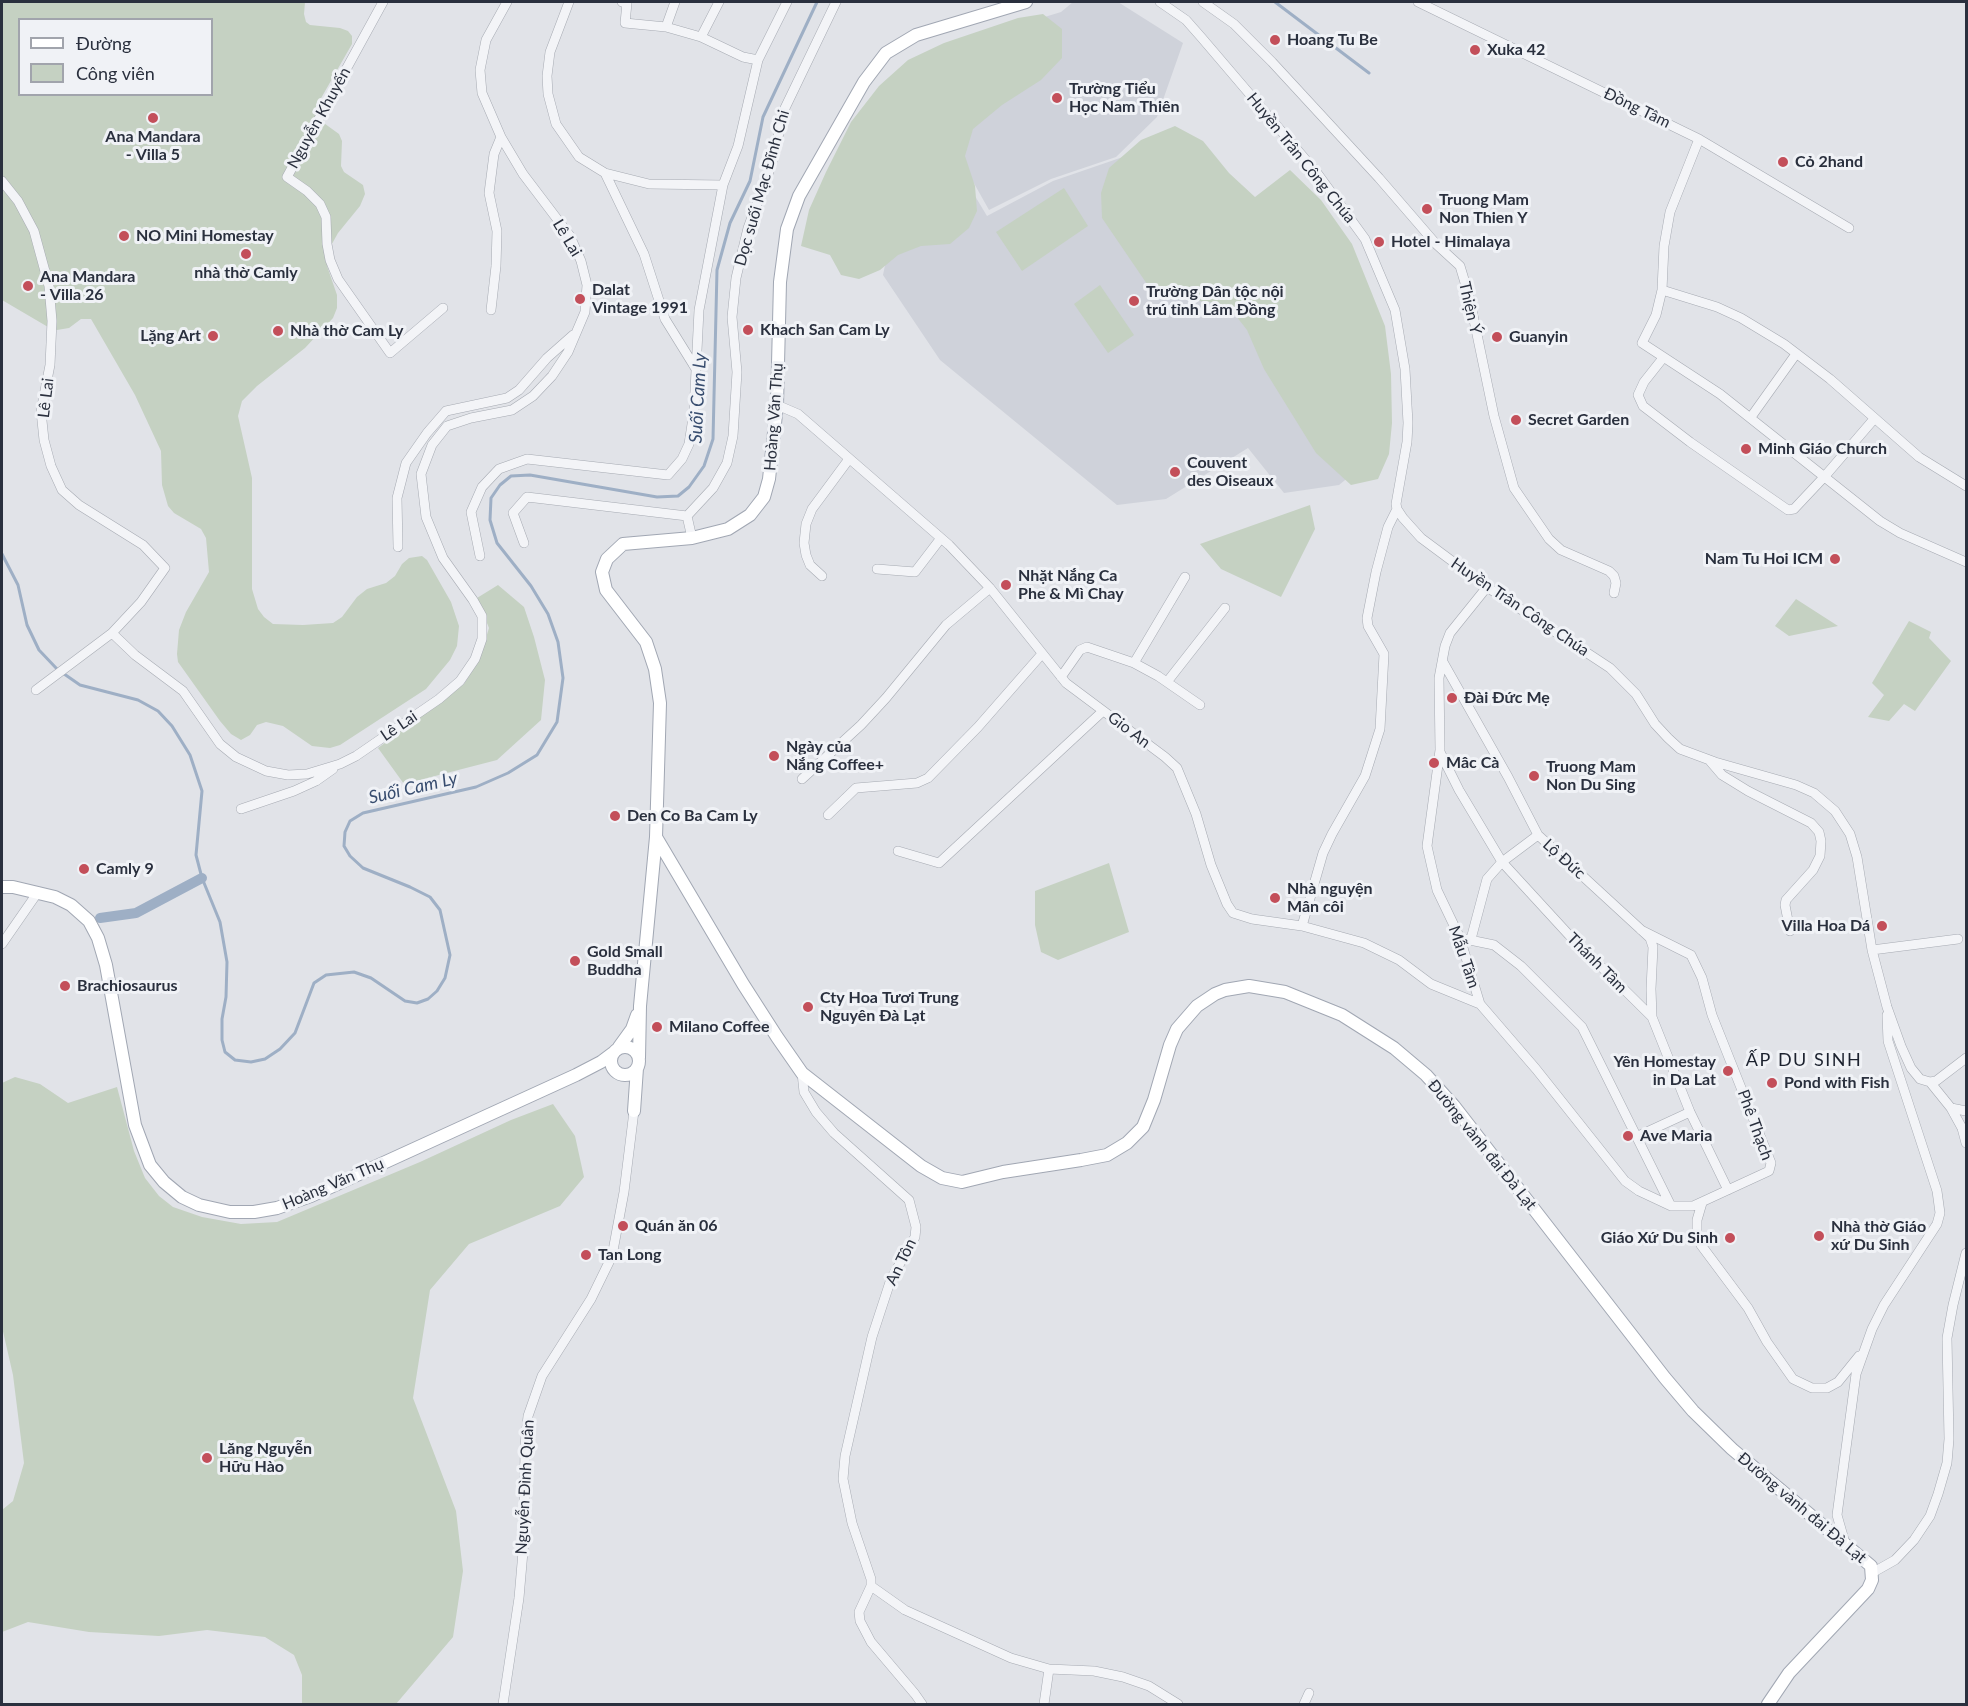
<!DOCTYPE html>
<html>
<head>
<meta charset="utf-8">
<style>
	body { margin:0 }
	#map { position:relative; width:1968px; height:1706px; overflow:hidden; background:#e1e3e8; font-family:Lato,sans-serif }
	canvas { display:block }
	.frame { position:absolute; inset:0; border:3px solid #2a303e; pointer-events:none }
	.legend { position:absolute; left:18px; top:18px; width:195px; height:78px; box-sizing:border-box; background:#f0f2f6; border:2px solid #a1a4ac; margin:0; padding:8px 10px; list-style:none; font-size:18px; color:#2a303e }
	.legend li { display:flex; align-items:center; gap:12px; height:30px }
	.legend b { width:30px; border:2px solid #a1a4ac }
</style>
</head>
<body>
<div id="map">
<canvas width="1968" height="1706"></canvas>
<div class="frame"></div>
<ul class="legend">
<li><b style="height:8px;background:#fff"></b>Đường</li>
<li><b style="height:16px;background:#c5d1c2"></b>Công viên</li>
</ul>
</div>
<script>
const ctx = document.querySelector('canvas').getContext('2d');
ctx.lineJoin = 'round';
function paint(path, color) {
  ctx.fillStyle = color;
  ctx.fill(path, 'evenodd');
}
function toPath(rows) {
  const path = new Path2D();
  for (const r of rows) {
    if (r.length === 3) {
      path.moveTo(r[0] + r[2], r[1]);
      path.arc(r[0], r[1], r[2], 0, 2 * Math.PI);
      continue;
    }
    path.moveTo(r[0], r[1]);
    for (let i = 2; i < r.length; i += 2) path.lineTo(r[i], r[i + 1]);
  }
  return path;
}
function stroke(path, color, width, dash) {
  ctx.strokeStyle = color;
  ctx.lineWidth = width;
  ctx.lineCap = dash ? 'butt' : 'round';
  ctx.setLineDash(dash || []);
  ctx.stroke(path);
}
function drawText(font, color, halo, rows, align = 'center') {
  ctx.font = font + ' Lato,sans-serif';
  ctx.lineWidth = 6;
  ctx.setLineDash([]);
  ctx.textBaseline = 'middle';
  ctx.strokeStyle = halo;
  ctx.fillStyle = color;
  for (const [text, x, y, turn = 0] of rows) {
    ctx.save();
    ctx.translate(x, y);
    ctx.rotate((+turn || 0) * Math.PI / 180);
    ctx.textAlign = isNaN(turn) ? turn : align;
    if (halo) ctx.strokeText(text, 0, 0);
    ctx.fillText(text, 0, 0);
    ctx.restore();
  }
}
const built = toPath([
	[1073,2,1118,2,1183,43,1157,117,1116,157,1051,179,989,210,943,128,1012,27,1061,12],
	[1181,137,1356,471,1339,485,1284,493,1248,448,1166,499,1117,505,940,360,883,275,889,246,969,186,987,216,1053,181]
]);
const green = toPath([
	[2,2,305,2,304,14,306,22,310,25,340,28,348,31,352,36,352,44,316,107,316,115,321,121,339,134,342,141,341,166,344,172,363,185,365,194,360,206,338,233,328,251,327,266,337,295,337,308,333,318,305,348,257,386,242,401,238,416,252,478,252,589,258,609,264,617,273,624,303,625,333,623,342,617,357,597,367,589,386,583,395,576,402,564,409,558,422,556,427,560,451,602,459,626,457,646,450,660,426,689,340,745,330,748,312,746,283,726,266,722,257,725,250,735,241,740,231,734,220,721,183,669,178,662,177,654,179,630,186,612,209,572,206,538,201,529,174,513,168,506,162,485,161,451,135,395,91,319,81,319,69,328,57,330,48,327,2,300],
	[20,20,212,20,212,94,20,94],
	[1043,14,1062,29,1062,58,1041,80,1002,105,973,129,965,156,975,186,977,211,969,228,950,244,921,246,898,255,880,270,859,279,841,275,830,255,801,246,809,210,826,172,851,122,879,86,908,60,944,43,1018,18],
	[1175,126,1203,141,1229,173,1255,197,1290,170,1321,200,1352,244,1385,326,1391,374,1392,423,1389,454,1378,479,1351,485,1316,453,1264,369,1247,330,1233,312,1210,302,1166,298,1147,284,1102,218,1101,193,1109,168,1141,140],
	[1064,188,1088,226,1022,271,996,232],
	[1100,285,1134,335,1108,353,1074,304],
	[1310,505,1315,529,1281,597,1221,569,1200,544],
	[498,585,524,607,534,637,545,680,541,720,497,760,404,784,378,748,464,684,479,660,489,628,477,598],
	[1796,599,1838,626,1789,636,1775,626],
	[1909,621,1931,632,1929,638,1951,661,1915,711,1904,704,1889,721,1868,717,1884,695,1872,683],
	[1109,863,1129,932,1058,960,1041,952,1035,925,1035,891],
	[15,1077,40,1084,68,1103,117,1087,134,1151,145,1178,159,1196,173,1207,202,1217,241,1224,277,1222,420,1162,511,1120,553,1104,575,1136,584,1177,560,1206,469,1244,430,1290,413,1398,456,1511,463,1571,453,1637,396,1704,302,1704,302,1675,294,1655,265,1637,207,1630,159,1636,89,1632,28,1622,2,1632,2,1510,13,1501,24,1463,13,1375,2,1327,2,1083]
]);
const stream = toPath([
	[1275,2,1369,73],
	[2,554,18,585,27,625,39,650,57,669,80,685,138,700,158,711,172,726,190,755,202,791,196,855,202,878,220,922,227,962,226,997,222,1019,222,1040,225,1052,235,1060,251,1062,265,1059,280,1049,295,1033,314,983,326,975,354,972,371,978,405,1001,417,1003,428,999,437,991,445,978,450,955,440,910,430,897,410,887,363,868,350,856,344,846,345,832,350,821,363,813,476,787,508,773,537,755,557,722,563,678,558,642,548,614,531,586,497,543,490,520,491,498,500,485,511,476,530,475,657,497,678,496,689,487,704,466,713,439,717,270,730,223,750,181,763,117,817,2]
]);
const canal = toPath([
	[100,918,136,913,202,878]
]);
const minor = toPath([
	[383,2,287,177,307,191,320,204,326,217,327,244,330,260,338,279,390,353,443,308],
	[569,2,550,52,547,76,548,94,556,124,579,157,605,173,649,184,723,185],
	[622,2,627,3,625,23,666,27],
	[675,2,666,27,701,37,743,57,758,60],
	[1160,2,1186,20,1201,37,1317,173,1365,239,1395,310,1405,369,1408,423,1407,442,1396,504,1397,509,1403,518,1421,538,1487,587,1610,668,1636,694,1655,724,1668,738,1680,749,1715,762,1796,785,1814,793,1835,811,1850,834,1857,857,1872,950,1887,1007,1901,1046,1911,1068,1920,1079,1930,1082,1951,1108,1962,1128,1966,1143],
	[1203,2,1234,24,1272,62,1379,178,1436,244,1460,266,1469,296,1494,416,1514,488,1549,539,1561,550,1609,571,1614,576,1616,583,1614,593],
	[1418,2,1699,139,1849,228],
	[701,37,719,2],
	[1699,139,1670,212,1664,246,1662,290,1656,315,1642,343,1720,394,1880,521,1900,533,1966,562],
	[605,173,644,254,665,319,696,369],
	[2,181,18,201,34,231,49,286,52,321,50,365,41,411,44,440,51,466,62,490,79,505,143,545,165,568,141,602,112,633,135,655,183,691,220,744,236,757,266,771,288,775,307,774,340,764,356,756,439,699,460,681,475,659,482,639,482,616,473,600,443,558,426,517,421,474,432,445,447,426,471,418,512,410,533,396,552,376,568,352,585,312,587,285,581,261,570,236,523,174,501,137,482,93,480,70,486,40,507,2],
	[1662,290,1717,307,1741,318,1784,344,1830,379,1919,457,1966,486],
	[491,310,496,266,497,231,489,193,494,154,501,137],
	[1663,358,1644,382,1638,395,1643,406,1690,442,1788,510,1794,509,1825,476,1874,419],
	[777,405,798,414,949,545,990,588,1066,683,1165,757,1177,768,1196,814,1211,865,1227,904,1233,913,1252,919,1302,926,1364,943,1399,960,1431,984,1480,1004],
	[1751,417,1796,354],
	[687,516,692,538],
	[524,543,513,513,527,497,687,516,713,488,727,463,733,436,737,372,732,317,736,278,748,228,771,166,785,108,836,2],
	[398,547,397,498,406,463,427,433,446,411,507,398,519,390,547,358,573,335],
	[480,556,471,512,482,487,499,469,527,459,668,475,682,459,689,444,694,411,699,310,723,185,738,146,758,60,787,2],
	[877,569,915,572,941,538],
	[822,576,810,565,806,555,804,543,806,524,812,509,849,459],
	[1487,587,1450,633,1445,646,1439,678,1440,750,1427,846,1437,890,1460,938,1480,1004,1536,1069,1625,1181,1639,1191,1671,1206,1693,1206,1769,1171,1771,1163,1712,1015,1702,978,1691,955,1641,930],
	[1443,662,1508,777,1538,835,1650,938,1653,947,1651,989,1652,1017],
	[1134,663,1185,577],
	[1061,677,1080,650,1087,647,1134,663,1158,676,1200,705],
	[1167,682,1225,608],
	[36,690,112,633],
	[1440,752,1459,790,1502,862,1569,935,1652,1017,1690,1112,1728,1190],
	[1710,761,1722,775,1748,791,1811,823,1819,832,1821,841,1820,856,1813,870,1786,900,1785,905,1790,931],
	[802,779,861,725,886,698,946,625,990,588],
	[241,809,294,791,316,781,333,769],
	[828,815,856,788,917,783,928,778,978,727,1041,655],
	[898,851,939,863,1103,711],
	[1302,926,1323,853,1332,834,1365,776,1380,729,1384,654,1368,626,1367,618,1376,572,1388,527,1397,509],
	[1460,938,1494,945,1521,966,1582,1027,1671,1206],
	[1471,939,1487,879,1502,862,1538,835],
	[2,944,38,892],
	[1872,950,1958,939],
	[802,1073,804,1092,816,1112,834,1133,909,1200,916,1227,915,1237,891,1279,872,1337,845,1456,843,1479,852,1523,871,1579,871,1586,859,1612,860,1621,871,1642,915,1694,922,1704],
	[1930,1082,1936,1081,1966,1058],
	[1951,1108,1966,1111],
	[1638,1136,1690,1112],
	[1702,1203,1697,1220,1697,1233,1701,1245,1748,1308,1767,1342,1793,1379,1812,1388,1827,1388,1838,1382,1859,1356],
	[1845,1543,1837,1515,1856,1374,1872,1329,1884,1305,1937,1224,1940,1213,1937,1191,1888,1041,1887,1015],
	[1872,1573,1895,1560,1914,1540,1930,1516,1938,1494,1947,1463,1949,1439,1947,1338,1953,1305,1966,1253],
	[871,1586,905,1610,1011,1658,1049,1669,1094,1671,1123,1677,1149,1686,1178,1704],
	[503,1704,519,1598,524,1540,525,1445,528,1416,542,1376,591,1299,612,1256,624,1192,634,1111],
	[1044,1704,1049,1669],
	[1304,1704,1309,1693]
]);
const major = toPath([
	[656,837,743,984,777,1037,802,1073,921,1166,942,1178,962,1182,1003,1172,1081,1160,1107,1155,1127,1143,1143,1127,1154,1100,1170,1045,1177,1029,1197,1006,1215,994,1225,990,1249,986,1285,992,1342,1015,1394,1048,1426,1075,1454,1106,1665,1378,1693,1411,1732,1449,1871,1566,1872,1580,1868,1589,1789,1673,1768,1704],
	[2,887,13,887,55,897,71,905,89,921,98,938,106,965,135,1125,150,1165,164,1182,182,1197,199,1205,230,1212,254,1212,277,1208,311,1196,576,1075,601,1062,613,1053],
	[625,1061,14],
	[619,1047,632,1029,637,1015],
	[639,1058,640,1006,656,837,660,703,655,669,646,642,606,590,602,572,607,559,623,544,692,538,728,529,750,515,764,497,769,479,777,405,780,282,787,229,799,196,864,82,886,53,916,35,1026,2],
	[634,1111,637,1068]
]);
const markers = [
	[1275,40,6,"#c34f5a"],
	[1475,50,6,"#c34f5a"],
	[1057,98,6,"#c34f5a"],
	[153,118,6,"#c34f5a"],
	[1783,162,6,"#c34f5a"],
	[1427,209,6,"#c34f5a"],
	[124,236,6,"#c34f5a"],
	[1379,242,6,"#c34f5a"],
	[246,254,6,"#c34f5a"],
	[28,286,6,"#c34f5a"],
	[580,299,6,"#c34f5a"],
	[1134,301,6,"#c34f5a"],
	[748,330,6,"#c34f5a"],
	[278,331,6,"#c34f5a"],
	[213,336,6,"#c34f5a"],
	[1497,337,6,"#c34f5a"],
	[1516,420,6,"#c34f5a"],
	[1746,449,6,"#c34f5a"],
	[1175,472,6,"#c34f5a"],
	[1835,559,6,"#c34f5a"],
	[1006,585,6,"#c34f5a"],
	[1452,698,6,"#c34f5a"],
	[774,756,6,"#c34f5a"],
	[1434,763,6,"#c34f5a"],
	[1534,776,6,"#c34f5a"],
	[615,816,6,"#c34f5a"],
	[84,869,6,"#c34f5a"],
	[1275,898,6,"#c34f5a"],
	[1882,926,6,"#c34f5a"],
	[575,961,6,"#c34f5a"],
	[65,986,6,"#c34f5a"],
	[808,1007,6,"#c34f5a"],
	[657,1027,6,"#c34f5a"],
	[1728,1071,6,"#c34f5a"],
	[1772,1083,6,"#c34f5a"],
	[1628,1136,6,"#c34f5a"],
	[623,1226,6,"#c34f5a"],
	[1819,1236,6,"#c34f5a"],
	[1730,1238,6,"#c34f5a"],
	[586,1255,6,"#c34f5a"],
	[207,1458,6,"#c34f5a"]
];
const poiNames = [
	["Hoang Tu Be",1287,40],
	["Xuka 42",1487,50],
	["Trường Tiểu",1069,89],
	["Học Nam Thiên",1069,107],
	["Ana Mandara",153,137,"center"],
	["- Villa 5",153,155,"center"],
	["Cỏ 2hand",1795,162],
	["Truong Mam",1439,200],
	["Non Thien Y",1439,218],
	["NO Mini Homestay",136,236],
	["Hotel - Himalaya",1391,242],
	["nhà thờ Camly",246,273,"center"],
	["Ana Mandara",40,277],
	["- Villa 26",40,295],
	["Dalat",592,290],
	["Vintage 1991",592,308],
	["Trường Dân tộc nội",1146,292],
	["trú tỉnh Lâm Đồng",1146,310],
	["Khach San Cam Ly",760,330],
	["Nhà thờ Cam Ly",290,331],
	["Lặng Art",201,336,"right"],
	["Guanyin",1509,337],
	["Secret Garden",1528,420],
	["Minh Giáo Church",1758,449],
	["Couvent",1187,463],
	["des Oiseaux",1187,481],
	["Nam Tu Hoi ICM",1823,559,"right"],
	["Nhặt Nắng Ca",1018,576],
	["Phe & Mì Chay",1018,594],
	["Đài Đức Mẹ",1464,698],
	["Ngày của",786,747],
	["Nắng Coffee+",786,765],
	["Mâc Cà",1446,763],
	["Truong Mam",1546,767],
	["Non Du Sing",1546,785],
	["Den Co Ba Cam Ly",627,816],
	["Camly 9",96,869],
	["Nhà nguyện",1287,889],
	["Mân côi",1287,907],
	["Villa Hoa Dá",1870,926,"right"],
	["Gold Small",587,952],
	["Buddha",587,970],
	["Brachiosaurus",77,986],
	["Cty Hoa Tươi Trung",820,998],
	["Nguyên Đà Lạt",820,1016],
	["Milano Coffee",669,1027],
	["Yên Homestay",1716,1062,"right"],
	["in Da Lat",1716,1080,"right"],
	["Pond with Fish",1784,1083],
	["Ave Maria",1640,1136],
	["Quán ăn 06",635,1226],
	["Nhà thờ Giáo",1831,1227],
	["xứ Du Sinh",1831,1245],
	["Giáo Xứ Du Sinh",1718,1238,"right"],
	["Tan Long",598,1255],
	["Lăng Nguyễn",219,1449],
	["Hữu Hào",219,1467]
];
const streetNames = [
	["Đồng Tâm",1637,108,26],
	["Nguyễn Khuyến",319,118,-61],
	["Huyền Trân Công Chúa",1301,158,51],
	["Dọc suối Mạc Đĩnh Chi",762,188,-74],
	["Lê Lai",567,238,59],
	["Thiện Ý",1470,308,77],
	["Lê Lai",46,398,-83],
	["Hoàng Văn Thụ",774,417,-86],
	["Huyền Trân Công Chúa",1520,607,34],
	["Lê Lai",399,726,-34],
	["Gio An",1129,730,37],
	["Lộ Đức",1564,859,42],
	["Mẫu Tâm",1464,957,71],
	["Thánh Tâm",1597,963,45],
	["Phê Thạch",1755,1125,70],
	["Đường vành đai Đà Lạt",1482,1145,51],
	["Hoàng Văn Thụ",333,1184,-23],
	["An Tôn",901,1262,-64],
	["Nguyễn Đình Quân",525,1487,-87],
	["Đường vành đai Đà Lạt",1802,1508,40]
];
const waterNames = [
	["Suối Cam Ly",698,398,-87],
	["Suối Cam Ly",413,788,-13]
];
const neighbourhoodNames = [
	["ẤP DU SINH",1804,1060]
];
paint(built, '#cfd2da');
paint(green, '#c5d1c2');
stroke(stream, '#9eafc5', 3);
stroke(canal, '#9eafc5', 10);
stroke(minor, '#a6aab2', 10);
stroke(major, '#a1a7b3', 14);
stroke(minor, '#f3f4f7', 9);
stroke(major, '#fff', 12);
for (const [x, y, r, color] of markers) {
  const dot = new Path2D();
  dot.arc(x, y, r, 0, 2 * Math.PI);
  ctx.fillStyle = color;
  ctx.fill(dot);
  stroke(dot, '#f0f2f6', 2);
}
drawText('bold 16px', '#2a303e', '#f0f2f6', poiNames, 'left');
drawText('16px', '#2a303e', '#f0f2f6', streetNames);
drawText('italic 18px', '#384d6f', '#f0f2f6', waterNames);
ctx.letterSpacing = '1.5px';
drawText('18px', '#1c222f', '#f0f2f6', neighbourhoodNames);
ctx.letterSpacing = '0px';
</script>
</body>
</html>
